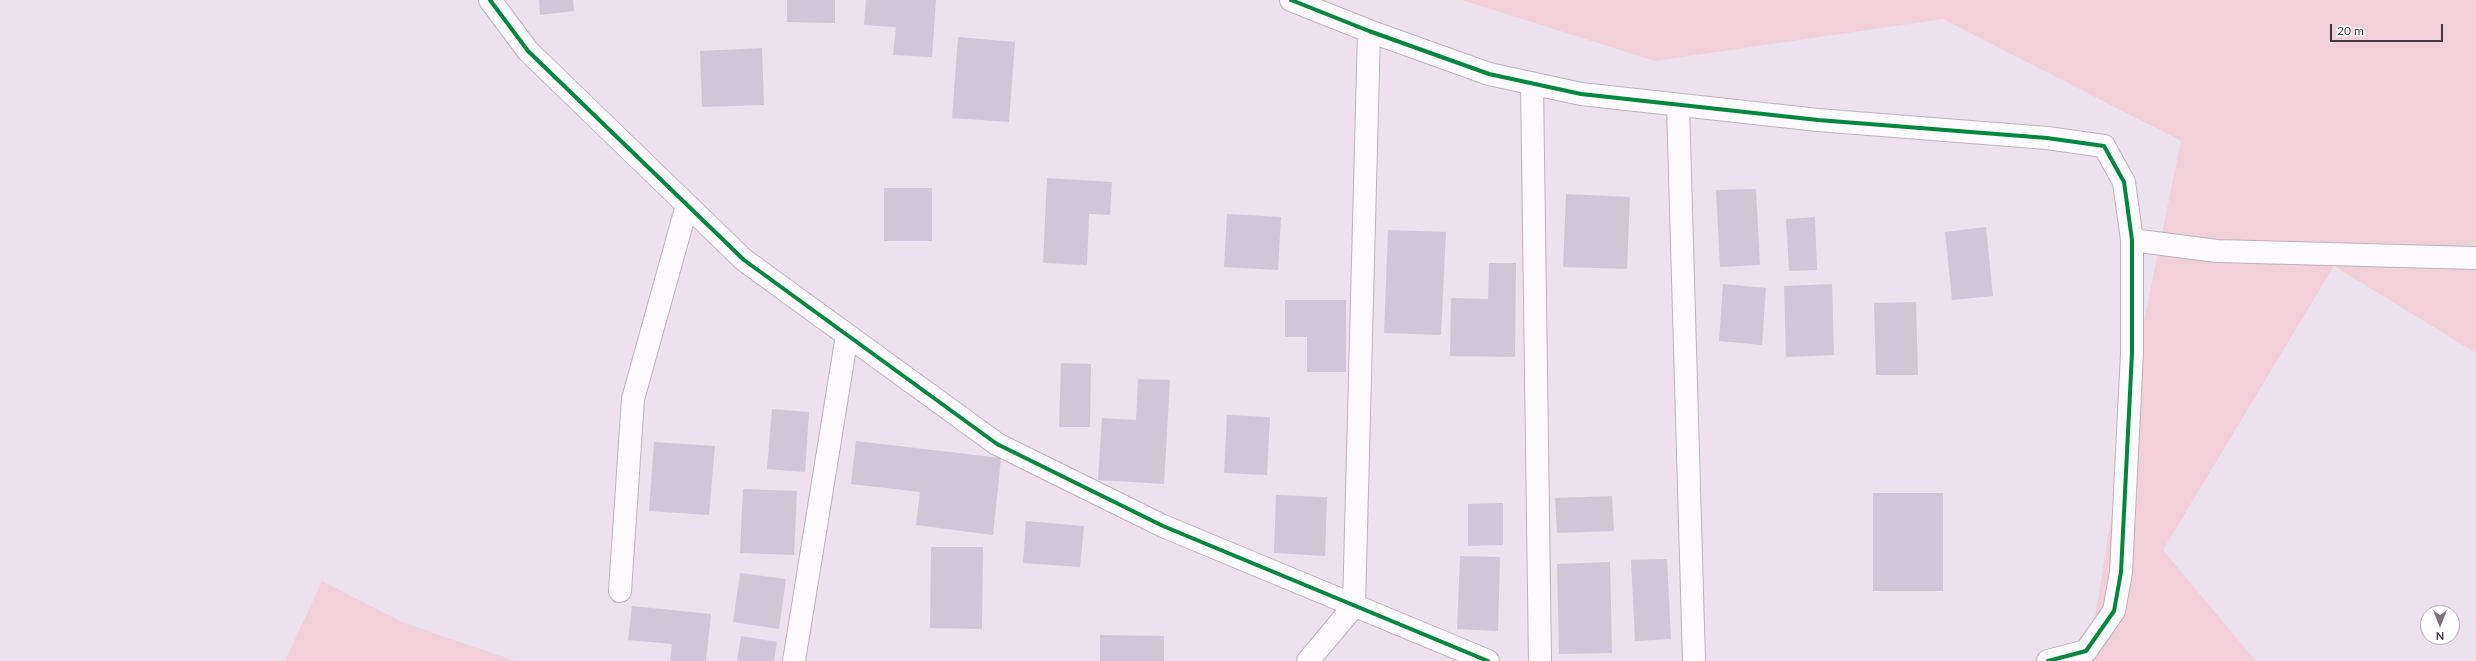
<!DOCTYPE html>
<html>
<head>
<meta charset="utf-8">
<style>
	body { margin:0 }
	#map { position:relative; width:2476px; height:661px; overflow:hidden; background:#ece1ec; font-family:Lato,sans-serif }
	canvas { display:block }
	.north { position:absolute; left:2420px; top:605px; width:40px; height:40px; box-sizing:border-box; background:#fff; border:1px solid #b3afb3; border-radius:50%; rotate:180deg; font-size:11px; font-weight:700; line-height:16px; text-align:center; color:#403840 }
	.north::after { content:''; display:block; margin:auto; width:14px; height:18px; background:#7c737c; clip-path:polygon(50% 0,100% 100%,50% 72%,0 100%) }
	.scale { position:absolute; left:2330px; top:24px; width:113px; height:18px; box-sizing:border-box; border:2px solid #403840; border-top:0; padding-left:5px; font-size:12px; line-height:14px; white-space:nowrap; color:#403840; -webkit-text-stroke:3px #fff; paint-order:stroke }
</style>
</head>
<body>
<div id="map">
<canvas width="2476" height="661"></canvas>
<div class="north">N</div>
<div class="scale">20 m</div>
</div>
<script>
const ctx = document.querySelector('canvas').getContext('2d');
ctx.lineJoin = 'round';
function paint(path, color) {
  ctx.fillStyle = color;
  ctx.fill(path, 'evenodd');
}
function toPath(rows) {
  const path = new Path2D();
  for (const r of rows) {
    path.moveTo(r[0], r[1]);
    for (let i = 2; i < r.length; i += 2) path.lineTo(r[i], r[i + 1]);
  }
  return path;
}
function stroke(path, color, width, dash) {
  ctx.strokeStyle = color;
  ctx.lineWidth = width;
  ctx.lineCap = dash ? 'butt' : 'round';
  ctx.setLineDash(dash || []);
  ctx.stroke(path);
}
const green = toPath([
	[1462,0,2476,0,2476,353,2334,266,2163,550,2256,661,2088,661,2140,340,2181,141,1943,19,1655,61],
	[322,581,402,622,515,661,285,661]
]);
const building = toPath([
	[539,0,573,0,574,11,540,15],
	[787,0,835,0,835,23,787,22],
	[866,0,936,0,932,57,893,55,896,27,864,25],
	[958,37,1015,42,1009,122,952,118],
	[762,48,764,105,702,107,700,51],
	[1047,178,1112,182,1110,215,1089,214,1087,265,1043,263],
	[884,188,932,188,932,241,884,241],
	[1756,189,1760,265,1720,267,1716,190],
	[1566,194,1630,197,1627,269,1563,267],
	[1227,214,1281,217,1278,270,1224,267],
	[1815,217,1817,270,1789,271,1786,219],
	[1986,227,1993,296,1952,300,1945,232],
	[1388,230,1446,232,1441,335,1384,333],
	[1489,263,1516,263,1515,357,1450,356,1451,298,1488,299],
	[1723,284,1766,288,1762,345,1719,341],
	[1832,284,1834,355,1786,357,1784,286],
	[1285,300,1346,300,1346,372,1307,372,1307,337,1285,337],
	[1916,302,1918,375,1876,375,1874,303],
	[1061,363,1091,364,1090,427,1059,427],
	[1138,379,1170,380,1164,484,1098,480,1102,418,1136,420],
	[772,409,809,412,805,472,767,469],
	[1227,415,1270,417,1267,475,1224,473],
	[856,441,1001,458,993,535,916,525,920,492,851,484],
	[654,442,715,446,709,515,649,511],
	[743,489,797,491,794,555,740,553],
	[1873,493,1943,493,1943,591,1873,591],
	[1276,495,1327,497,1325,556,1274,553],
	[1612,496,1614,531,1557,533,1555,498],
	[1503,503,1503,545,1468,546,1468,504],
	[1026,521,1084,526,1080,567,1023,563],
	[931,547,983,547,982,629,930,628],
	[1460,556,1500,557,1498,631,1457,629],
	[1667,559,1671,639,1635,641,1631,560],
	[1610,562,1612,653,1559,654,1557,564],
	[740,573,786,579,779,629,733,622],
	[632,606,711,614,706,661,670,661,672,644,628,640],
	[1100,635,1164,636,1164,661,1100,661],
	[741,636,777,642,774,661,737,661]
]);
const minor = toPath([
	[490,0,528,51,744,260,997,444,1163,526,1488,661],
	[1291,0,1369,31,1489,74,1581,94,1818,120,2047,138,2104,146,2124,182,2132,240,2132,353,2121,572,2114,611,2086,651,2048,661],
	[1532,83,1540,661],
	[1678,105,1694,661],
	[2132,240,2217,251,2476,258],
	[620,591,633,399,687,205],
	[794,661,847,335],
	[1308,661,1354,606,1369,31]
]);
const cycleway = toPath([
	[490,0,528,51,744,260,997,444,1163,526,1488,661],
	[1291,0,1369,31,1489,74,1581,94,1818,120,2047,138,2104,146,2124,182,2132,240,2132,353,2121,572,2114,611,2086,651,2048,661]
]);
paint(green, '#f2d0da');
paint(building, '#d1c6d8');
stroke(minor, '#bcb3bc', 24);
stroke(minor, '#fcfafc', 22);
stroke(cycleway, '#00873e', 4);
</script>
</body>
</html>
